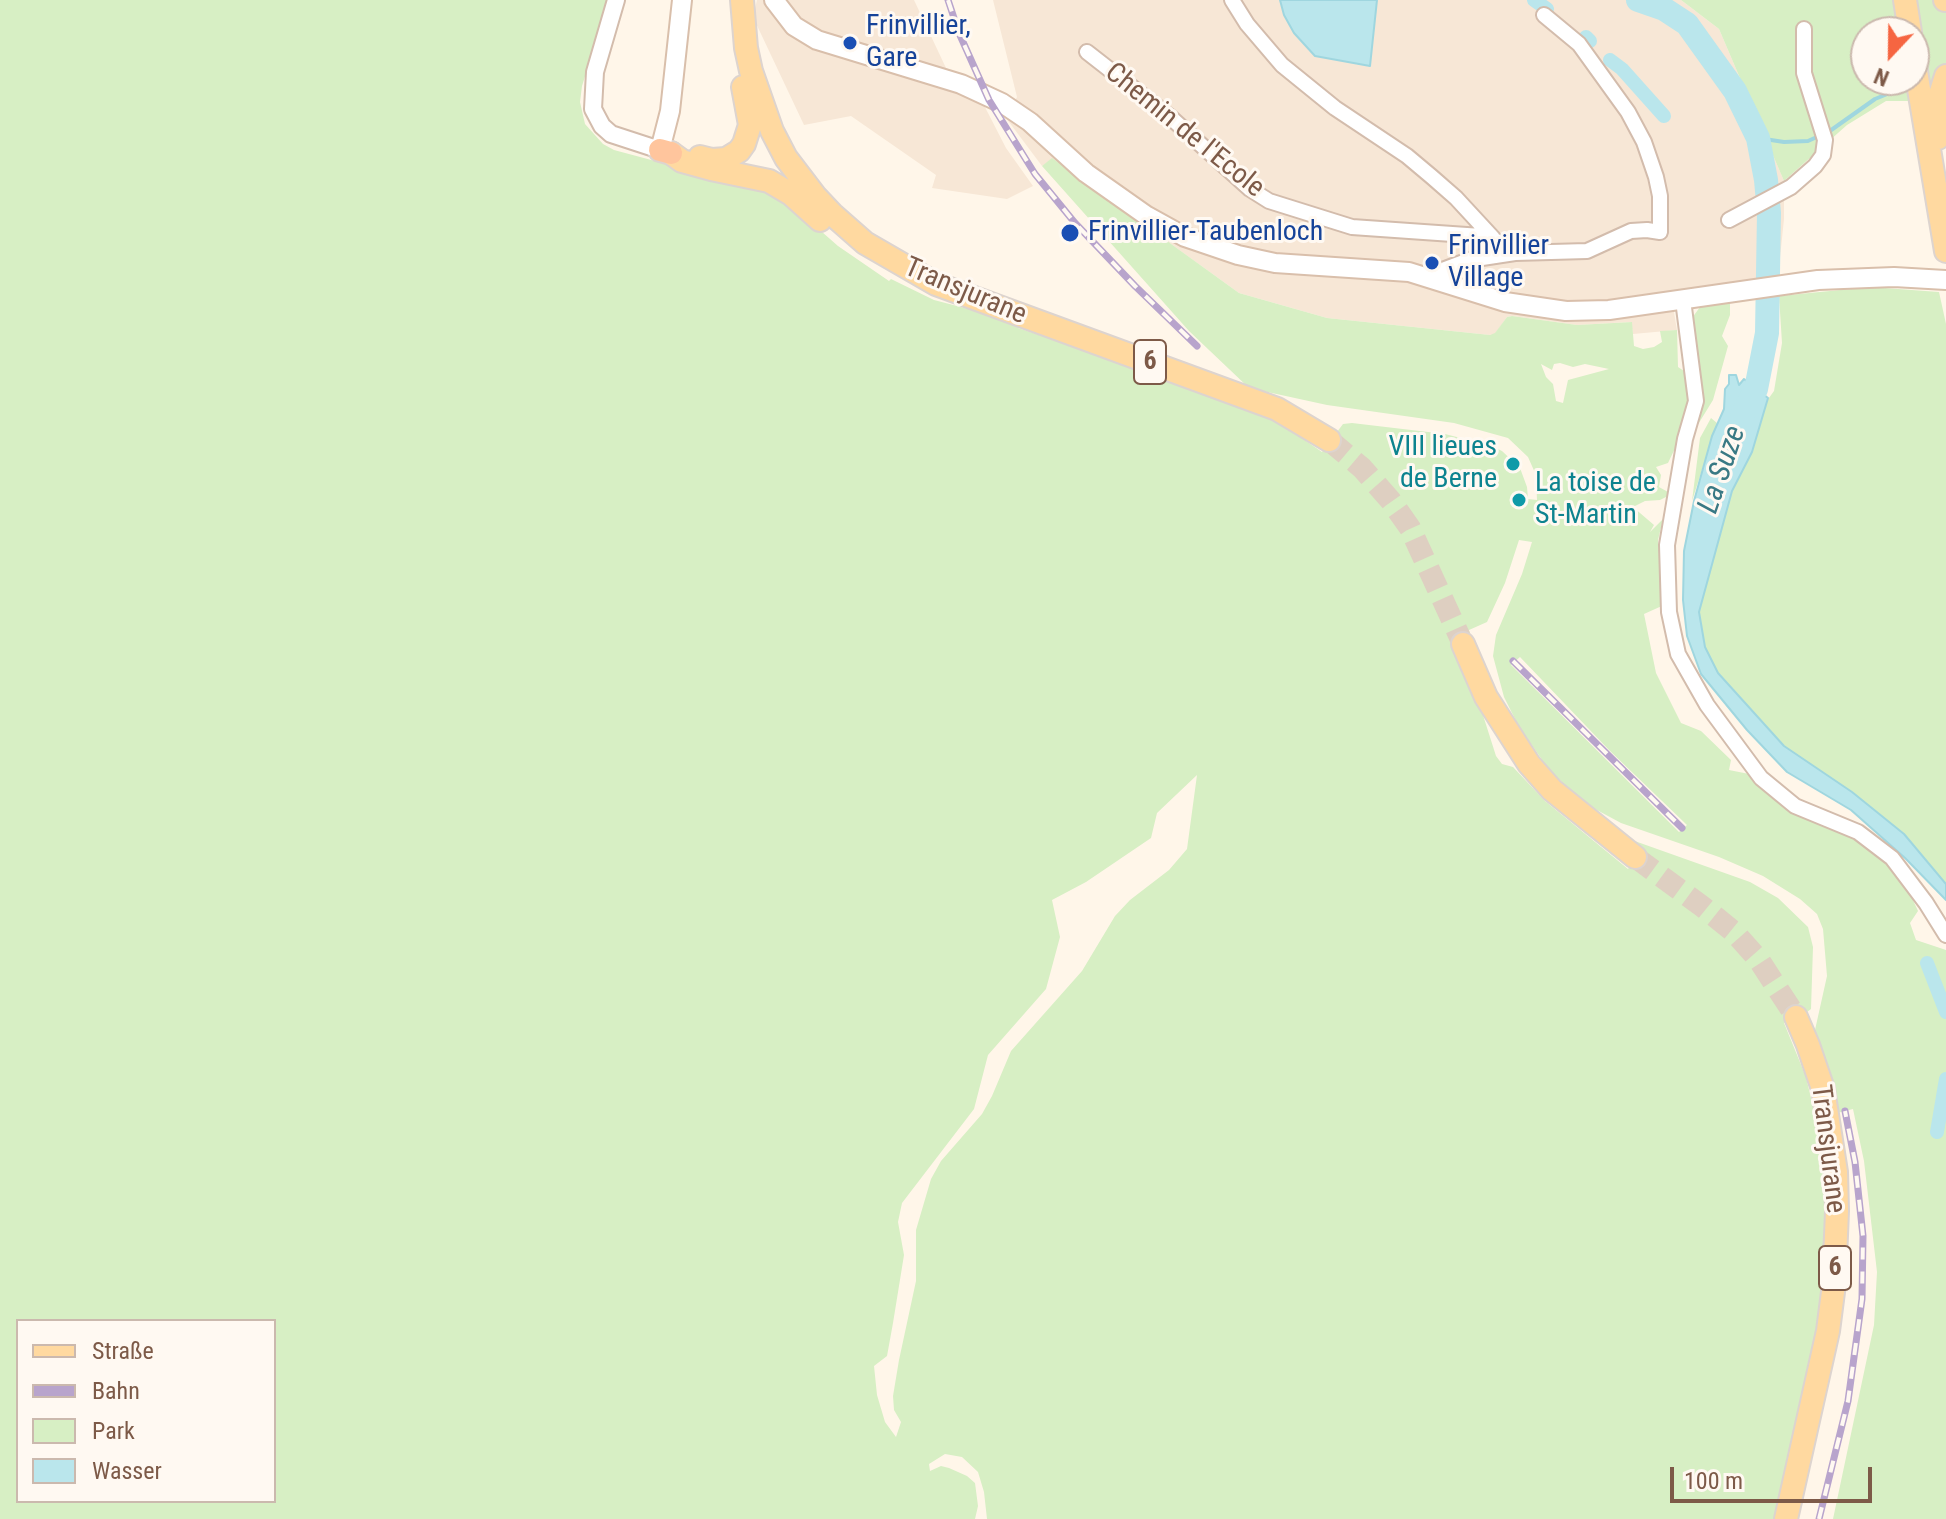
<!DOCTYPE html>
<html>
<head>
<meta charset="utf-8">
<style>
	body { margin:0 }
	#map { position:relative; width:1946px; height:1519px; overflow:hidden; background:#fff6e9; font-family:"Roboto Condensed",sans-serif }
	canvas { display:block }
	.legend { position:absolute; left:16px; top:1319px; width:260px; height:184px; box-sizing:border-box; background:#fff9f2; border:2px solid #cbb9ae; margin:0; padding:10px 14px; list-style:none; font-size:24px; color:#7d5a48 }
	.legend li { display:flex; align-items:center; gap:16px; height:40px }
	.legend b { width:40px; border:2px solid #cbb9ae }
	.north { position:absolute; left:1850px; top:16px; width:80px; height:80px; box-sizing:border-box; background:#fff9f2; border:2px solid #cbb9ae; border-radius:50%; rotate:202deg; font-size:22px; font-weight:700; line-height:32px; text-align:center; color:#7d5a48 }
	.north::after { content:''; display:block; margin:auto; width:28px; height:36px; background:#f66541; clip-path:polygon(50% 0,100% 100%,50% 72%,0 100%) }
	.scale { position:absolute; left:1670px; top:1467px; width:202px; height:36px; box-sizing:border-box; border:4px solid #7d5a48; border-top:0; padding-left:10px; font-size:24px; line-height:28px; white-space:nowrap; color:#7d5a48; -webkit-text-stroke:6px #fff9f2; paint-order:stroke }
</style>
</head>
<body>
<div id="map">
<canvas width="1946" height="1519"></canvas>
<ul class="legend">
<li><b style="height:10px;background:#ffd9a0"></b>Straße</li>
<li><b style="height:10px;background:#b8a4cc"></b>Bahn</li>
<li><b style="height:22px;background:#d7efc4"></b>Park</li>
<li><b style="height:22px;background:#bae6ec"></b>Wasser</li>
</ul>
<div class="north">N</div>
<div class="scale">100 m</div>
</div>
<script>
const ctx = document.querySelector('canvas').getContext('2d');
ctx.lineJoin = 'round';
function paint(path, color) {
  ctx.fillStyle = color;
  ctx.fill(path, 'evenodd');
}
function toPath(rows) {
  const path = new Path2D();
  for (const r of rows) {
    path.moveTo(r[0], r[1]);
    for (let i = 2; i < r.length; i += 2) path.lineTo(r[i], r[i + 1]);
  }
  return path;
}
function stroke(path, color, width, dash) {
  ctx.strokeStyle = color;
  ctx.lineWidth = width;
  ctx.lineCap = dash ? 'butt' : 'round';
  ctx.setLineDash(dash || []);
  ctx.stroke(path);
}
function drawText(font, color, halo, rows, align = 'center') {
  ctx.font = font + ' "Roboto Condensed",sans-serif';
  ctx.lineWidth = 6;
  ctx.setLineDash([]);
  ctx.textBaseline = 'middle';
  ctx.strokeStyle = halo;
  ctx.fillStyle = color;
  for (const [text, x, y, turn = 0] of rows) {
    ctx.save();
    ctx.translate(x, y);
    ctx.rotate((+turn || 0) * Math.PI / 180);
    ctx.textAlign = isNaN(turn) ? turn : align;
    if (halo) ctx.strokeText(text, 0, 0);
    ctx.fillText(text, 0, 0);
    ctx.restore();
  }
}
const residential = toPath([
	[757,0,914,0,946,68,970,78,1006,148,1033,186,1007,199,932,188,936,175,851,116,804,125,753,17],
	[993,0,1681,0,1719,29,1784,181,1784,219,1778,277,1671,295,1677,330,1633,334,1631,322,1577,325,1512,316,1507,317,1495,334,1490,335,1327,318,1239,293,1053,159,1042,166,1006,118,1017,97]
]);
const green = toPath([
	[0,0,609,0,582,86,580,102,585,124,603,144,614,150,711,176,773,189,838,246,889,281,891,279,934,300,984,313,1018,325,1018,328,1042,336,1046,335,1262,415,1287,428,1322,452,1343,424,1352,423,1445,434,1492,446,1502,451,1520,468,1527,487,1528,499,1537,500,1536,475,1528,457,1508,438,1454,423,1327,405,1249,388,1189,331,1042,166,1052,158,1239,293,1327,318,1490,335,1495,333,1507,317,1512,316,1577,325,1632,322,1634,346,1643,349,1654,347,1662,342,1660,331,1677,330,1678,367,1693,377,1693,391,1679,440,1668,463,1656,467,1661,475,1659,487,1668,492,1668,496,1660,500,1645,501,1633,507,1654,525,1650,532,1663,519,1658,540,1664,605,1644,614,1656,673,1681,723,1701,731,1731,760,1729,770,1749,774,1791,812,1852,836,1885,862,1904,881,1918,911,1910,923,1916,940,1946,950,1946,1519,1833,1519,1874,1325,1877,1272,1864,1161,1853,1109,1837,1113,1815,1030,1827,976,1823,929,1817,914,1800,899,1763,876,1719,857,1621,823,1582,802,1547,767,1518,725,1504,697,1493,656,1496,635,1522,574,1532,542,1519,540,1505,583,1487,622,1469,630,1472,641,1452,650,1482,712,1496,756,1502,764,1513,767,1545,801,1628,869,1640,851,1629,839,1750,882,1778,898,1808,927,1813,947,1811,1009,1803,1015,1784,1023,1806,1077,1821,1140,1827,1222,1825,1262,1814,1342,1774,1519,987,1519,984,1492,978,1472,962,1457,945,1454,929,1464,930,1471,941,1466,949,1468,967,1476,975,1483,978,1506,975,1519,0,1519],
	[1560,363,1573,367,1585,364,1609,369,1568,380,1563,403,1556,401,1553,384,1546,377,1541,364,1552,370,1554,364],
	[1520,657,1609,750,1687,825,1679,832,1511,665],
	[1197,775,1187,849,1169,870,1130,900,1115,916,1082,971,1011,1051,992,1096,982,1114,941,1161,931,1179,916,1230,916,1281,899,1360,893,1396,894,1410,901,1422,896,1437,885,1422,877,1395,874,1366,887,1356,893,1323,904,1255,898,1222,902,1203,974,1109,988,1055,1046,989,1060,937,1052,900,1086,882,1151,838,1157,813],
	[18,1321,274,1321,274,1501,18,1501],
	[1681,0,1946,0,1946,112,1929,101,1886,101,1847,125,1784,181,1719,29],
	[1866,32,1914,32,1914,80,1866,80],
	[1871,287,1939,292,1946,324,1946,884,1904,834,1852,792,1784,746,1718,673,1705,647,1698,612,1732,491,1752,452,1766,402,1774,391,1782,343,1779,296],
	[1730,303,1730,315,1722,336,1728,346,1713,400,1697,426,1703,400,1692,318,1700,307],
	[1711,418,1717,423,1692,501,1700,438]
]);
const water = toPath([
	[1280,0,1377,0,1370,66,1315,56,1294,33,1284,15,1280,0],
	[1729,375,1736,375,1739,385,1744,379,1768,398,1752,452,1732,491,1699,612,1705,647,1718,673,1784,746,1852,792,1904,834,1946,884,1946,900,1905,858,1851,810,1787,772,1747,730,1701,674,1687,636,1683,600,1684,551,1694,501,1712,436,1724,409,1725,389,1729,384,1729,375]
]);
const stream = toPath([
	[1827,133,1875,99,1897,90,1910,89],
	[1758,138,1784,142,1808,141,1819,136]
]);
const canal = toPath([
	[1534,0,1547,9],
	[1586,37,1590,41],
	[1610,60,1622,69,1664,116],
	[1927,963,1946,1012],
	[1937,1132,1946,1079]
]);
const river = toPath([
	[1638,0,1664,9,1687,24,1735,91,1758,138,1766,180,1769,213,1767,333,1756,389,1742,415]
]);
const primaryTunnel = toPath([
	[1329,440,1362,468,1391,501,1410,528,1463,644],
	[1635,857,1703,907,1734,932,1759,960,1796,1017]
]);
const minor = toPath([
	[1232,0,1247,24,1282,65,1335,108,1407,156,1432,177,1456,198,1493,238],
	[1087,52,1169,116,1250,189,1269,201,1352,227,1481,236,1493,239,1515,253],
	[1729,220,1791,187,1815,166,1823,155,1825,140,1804,73,1804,29],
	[1435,279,1445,269,1469,260,1515,253,1587,251,1631,231,1647,230,1660,232,1660,196,1656,177,1644,142,1628,112,1579,44,1544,15],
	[1683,300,1696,401,1685,439,1667,545,1669,612,1678,654,1707,705,1761,778,1795,806,1858,832,1892,858,1926,903,1946,935]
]);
const tertiary = toPath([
	[616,0,595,72,593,109,602,126,611,134,660,150]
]);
const secondary = toPath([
	[774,0,794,26,817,40,961,84,1002,103,1030,122,1086,173,1147,216,1185,237,1238,255,1275,263,1409,272,1505,302,1566,311,1609,310,1818,280,1894,277,1946,280],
	[660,150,670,111,682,0]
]);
const primary = toPath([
	[742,0,746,48,751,71,772,131,786,158,815,196,832,214,865,243,936,284,1277,409,1329,440],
	[1905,0,1910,32],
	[1945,0,1946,0],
	[1914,59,1946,251],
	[1938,138,1938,101,1946,76],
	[671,153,682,161,711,169,769,181,791,194,820,220],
	[700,157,712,160,726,159,739,151,744,144,750,125,743,87],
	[1463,644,1486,697,1529,764,1552,790,1635,857],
	[1786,1519,1828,1331,1834,1284,1837,1211,1836,1172,1823,1089,1808,1045,1796,1017]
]);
const trunk = toPath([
	[660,150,671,153]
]);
const rail = toPath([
	[948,0,959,33,989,100,1035,174,1075,223,1135,286,1197,346],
	[1513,661,1682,828],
	[1819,1519,1848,1401,1862,1299,1863,1236,1855,1162,1845,1111]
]);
const markers = [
	[850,43,8,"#1a4fb4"],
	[1070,233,10,"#1a4fb4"],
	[1432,263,8,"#1a4fb4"],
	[1513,464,8,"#0f9aa8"],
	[1519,500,8,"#0f9aa8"]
];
const shields = [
	[1150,362,32],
	[1835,1268,32]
];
const shieldNames = [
	["6",1150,362],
	["6",1835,1268]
];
const transitNames = [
	["Frinvillier,",866,27],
	["Gare",866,59],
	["Frinvillier-Taubenloch",1088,233],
	["Frinvillier",1448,247],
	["Village",1448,279]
];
const streetNames = [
	["Chemin de l'Ecole",1184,131,39],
	["Transjurane",965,292,23],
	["Transjurane",1827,1149,83]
];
const cultureNames = [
	["VIII lieues",1497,448],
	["de Berne",1497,480],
	["La toise de",1535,484,"left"],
	["St-Martin",1535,516,"left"]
];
const waterNames = [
	["La Suze",1723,470,-71]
];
paint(residential, '#f7e7d6');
paint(green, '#d7efc4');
paint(water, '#bae6ec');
stroke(water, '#9fd6df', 2);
stroke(stream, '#9fd6df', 4);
stroke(canal, '#bae6ec', 14);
stroke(river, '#bae6ec', 24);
stroke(primaryTunnel, '#decfc1', 22, [22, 11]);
stroke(minor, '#d3bcac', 18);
stroke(tertiary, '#d3bcac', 20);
stroke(secondary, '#d9bfab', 22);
stroke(primary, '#ddd4cf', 26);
stroke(trunk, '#ddd4cf', 26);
stroke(minor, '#fff', 14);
stroke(tertiary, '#fff', 16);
stroke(secondary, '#fff', 18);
stroke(primary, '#ffd9a0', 22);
stroke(trunk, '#ffc59d', 22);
stroke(rail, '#b8a4cc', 7);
stroke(rail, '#fff9f2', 4, [12]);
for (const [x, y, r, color] of markers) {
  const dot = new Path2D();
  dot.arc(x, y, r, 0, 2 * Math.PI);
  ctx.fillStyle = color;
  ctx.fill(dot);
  stroke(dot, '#fff9f2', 3);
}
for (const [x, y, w] of shields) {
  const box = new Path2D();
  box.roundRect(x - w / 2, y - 22, w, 44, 6);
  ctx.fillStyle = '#fff9f2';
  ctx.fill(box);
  stroke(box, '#7d5a48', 2);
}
drawText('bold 26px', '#7d5a48', null, shieldNames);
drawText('28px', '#164399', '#fff9f2', transitNames, 'left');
drawText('28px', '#7d5a48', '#fff9f2', streetNames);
drawText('28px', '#0d838f', '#fff9f2', cultureNames, 'right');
drawText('italic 30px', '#397984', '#fff9f2', waterNames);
</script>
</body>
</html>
